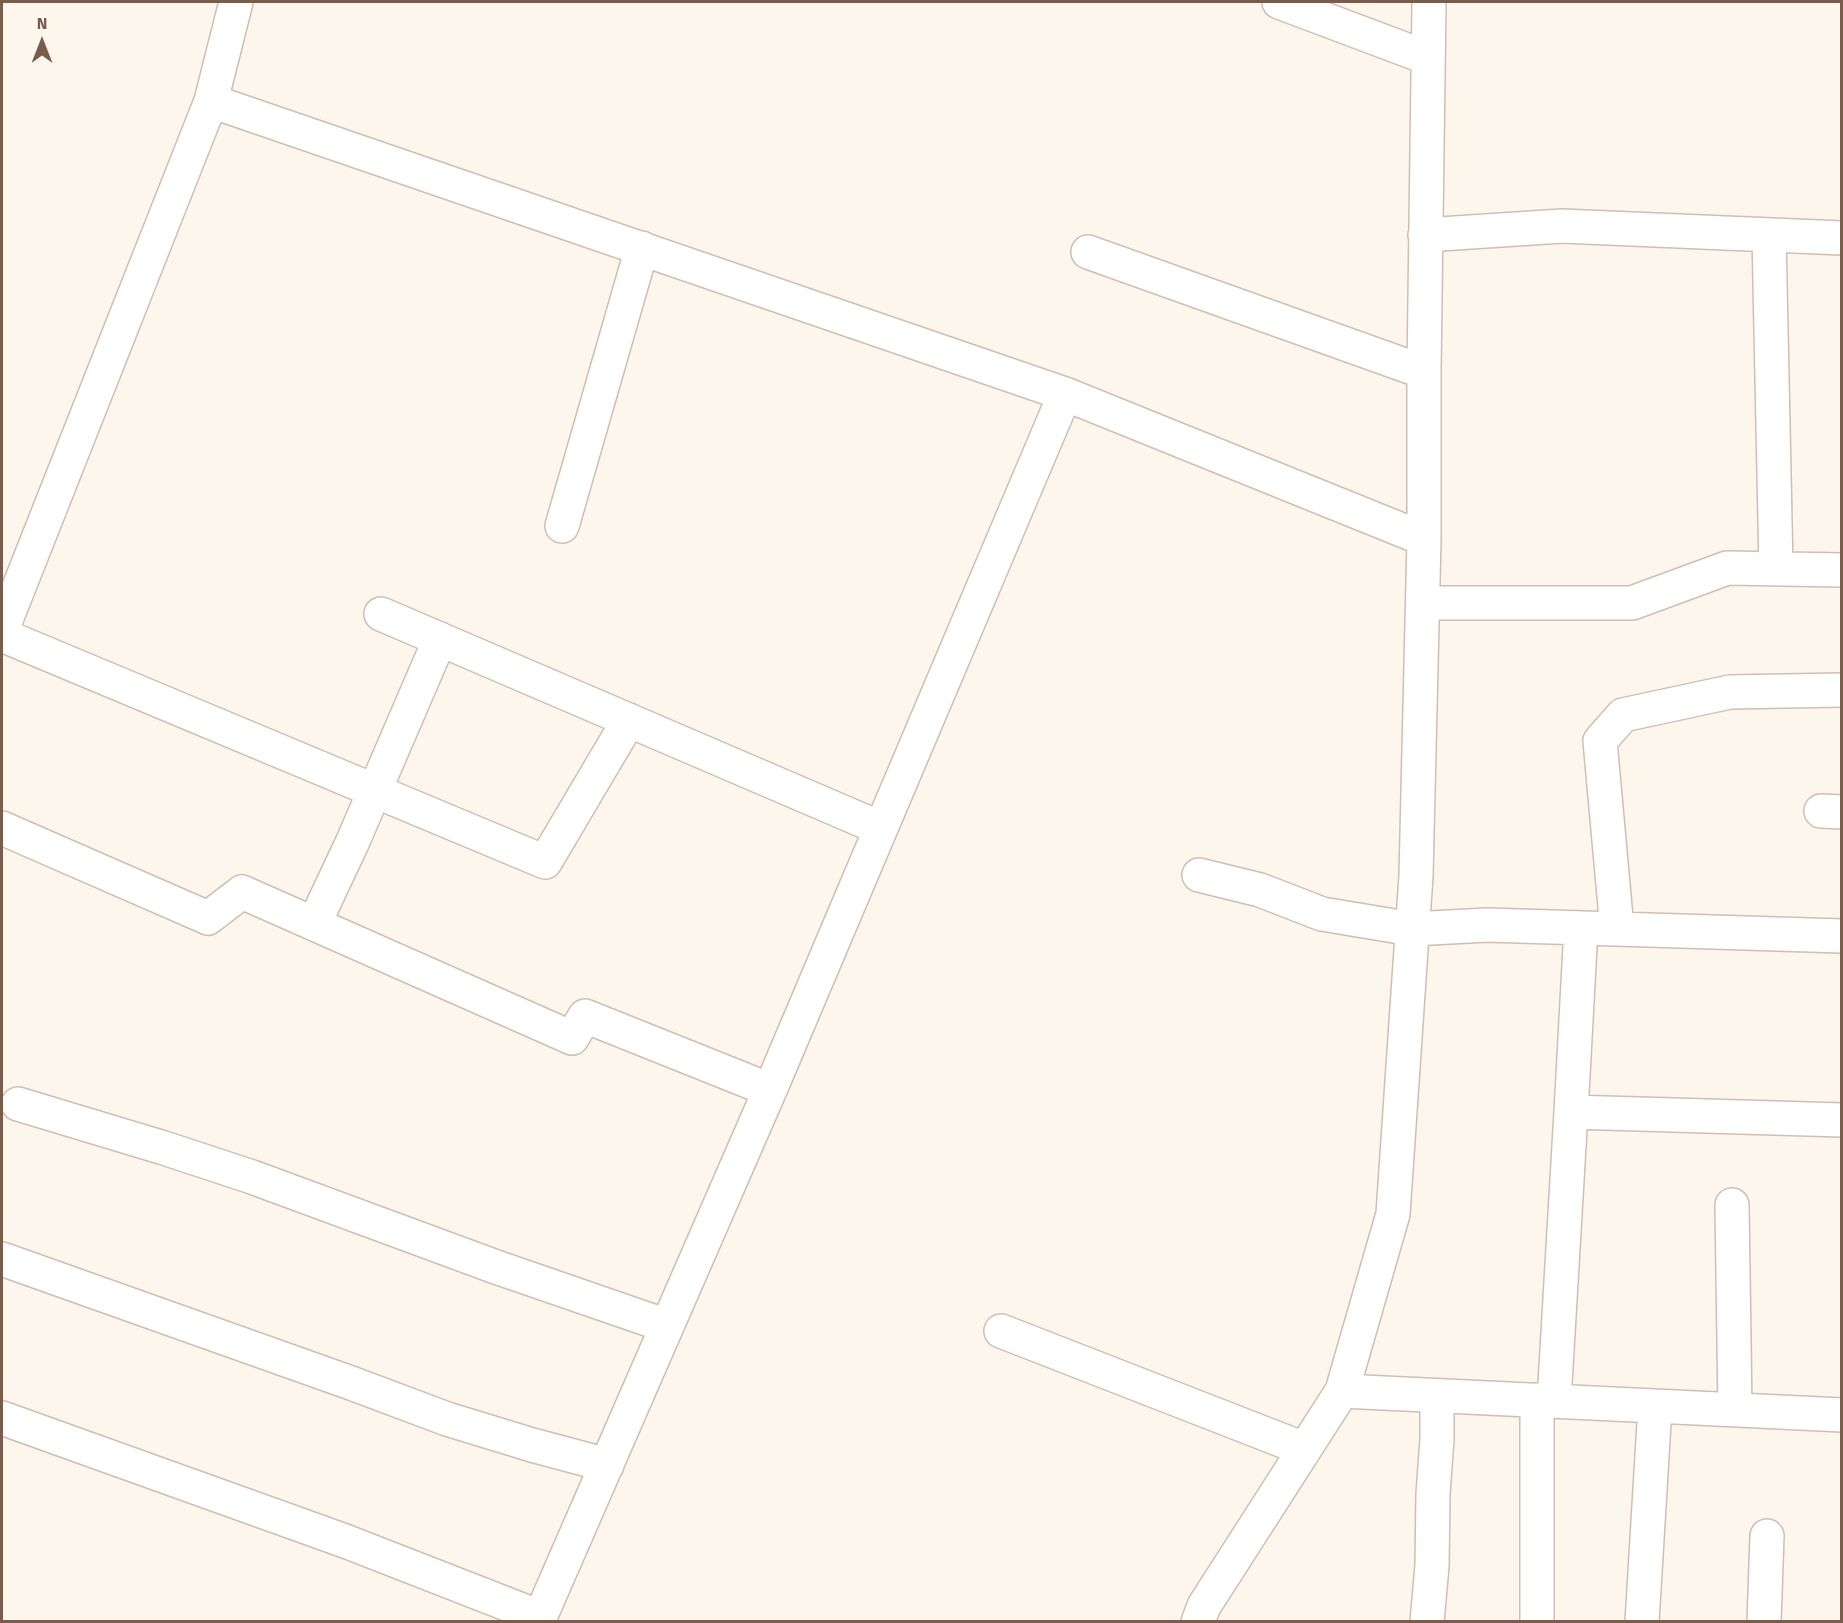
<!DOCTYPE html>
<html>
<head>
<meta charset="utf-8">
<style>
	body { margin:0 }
	#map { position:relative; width:1843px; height:1623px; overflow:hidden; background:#fdf6ec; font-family:"Fira Sans",sans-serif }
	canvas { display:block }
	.frame { position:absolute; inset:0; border:3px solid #7a5c4d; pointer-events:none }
	.north { position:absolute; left:12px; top:12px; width:60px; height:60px; -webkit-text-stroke:4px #fffaf3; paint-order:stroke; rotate:0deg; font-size:16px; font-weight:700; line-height:24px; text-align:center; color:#7a5c4d }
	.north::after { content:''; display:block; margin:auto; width:21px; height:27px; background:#7a5c4d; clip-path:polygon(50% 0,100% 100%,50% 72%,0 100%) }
</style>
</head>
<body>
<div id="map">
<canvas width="1843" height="1623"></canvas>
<div class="frame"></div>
<div class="north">N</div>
</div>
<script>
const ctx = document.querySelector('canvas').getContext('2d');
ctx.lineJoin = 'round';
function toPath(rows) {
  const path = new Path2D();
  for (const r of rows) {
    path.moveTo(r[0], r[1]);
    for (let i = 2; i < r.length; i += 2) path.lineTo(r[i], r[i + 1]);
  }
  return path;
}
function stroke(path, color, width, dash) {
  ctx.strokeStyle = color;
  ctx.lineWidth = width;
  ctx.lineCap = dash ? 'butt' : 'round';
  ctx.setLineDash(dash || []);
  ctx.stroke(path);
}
const minor = toPath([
	[1279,2,1428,58],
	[211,101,1065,394,1424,539],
	[1425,235,1562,226,1842,238],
	[1769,235,1776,569],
	[1088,252,1424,372],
	[562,526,642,248],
	[1423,603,1632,603,1727,568,1842,570],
	[381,614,880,828],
	[2,630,211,101,236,2],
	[2,635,545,862,629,720],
	[1821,811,1842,812],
	[2,828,208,918,242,892,572,1038,585,1016,770,1090],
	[1199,875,1260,890,1322,914,1412,929,1487,925,1842,936],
	[314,924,353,841,440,639],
	[1581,928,1571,1112,1842,1120],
	[1617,929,1600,741,1623,715,1730,692,1842,690],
	[18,1104,164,1148,252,1177,496,1267,667,1326],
	[1732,1205,1735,1410],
	[2,1259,351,1383,447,1419,532,1445,607,1465],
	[1001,1331,1304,1449],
	[1342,1391,1842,1415],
	[1554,1401,1571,1112],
	[2,1418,345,1541,540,1617],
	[538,1622,770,1090,1065,394],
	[1198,1622,1204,1606,1342,1391,1393,1214,1416,876,1424,539,1424,372,1429,2],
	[1427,1622,1432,1566,1433,1494,1437,1439,1437,1396],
	[1537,1622,1537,1400],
	[1642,1622,1655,1406],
	[1764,1622,1767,1536]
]);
stroke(minor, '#d1beb0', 36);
stroke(minor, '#fff', 33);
</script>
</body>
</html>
